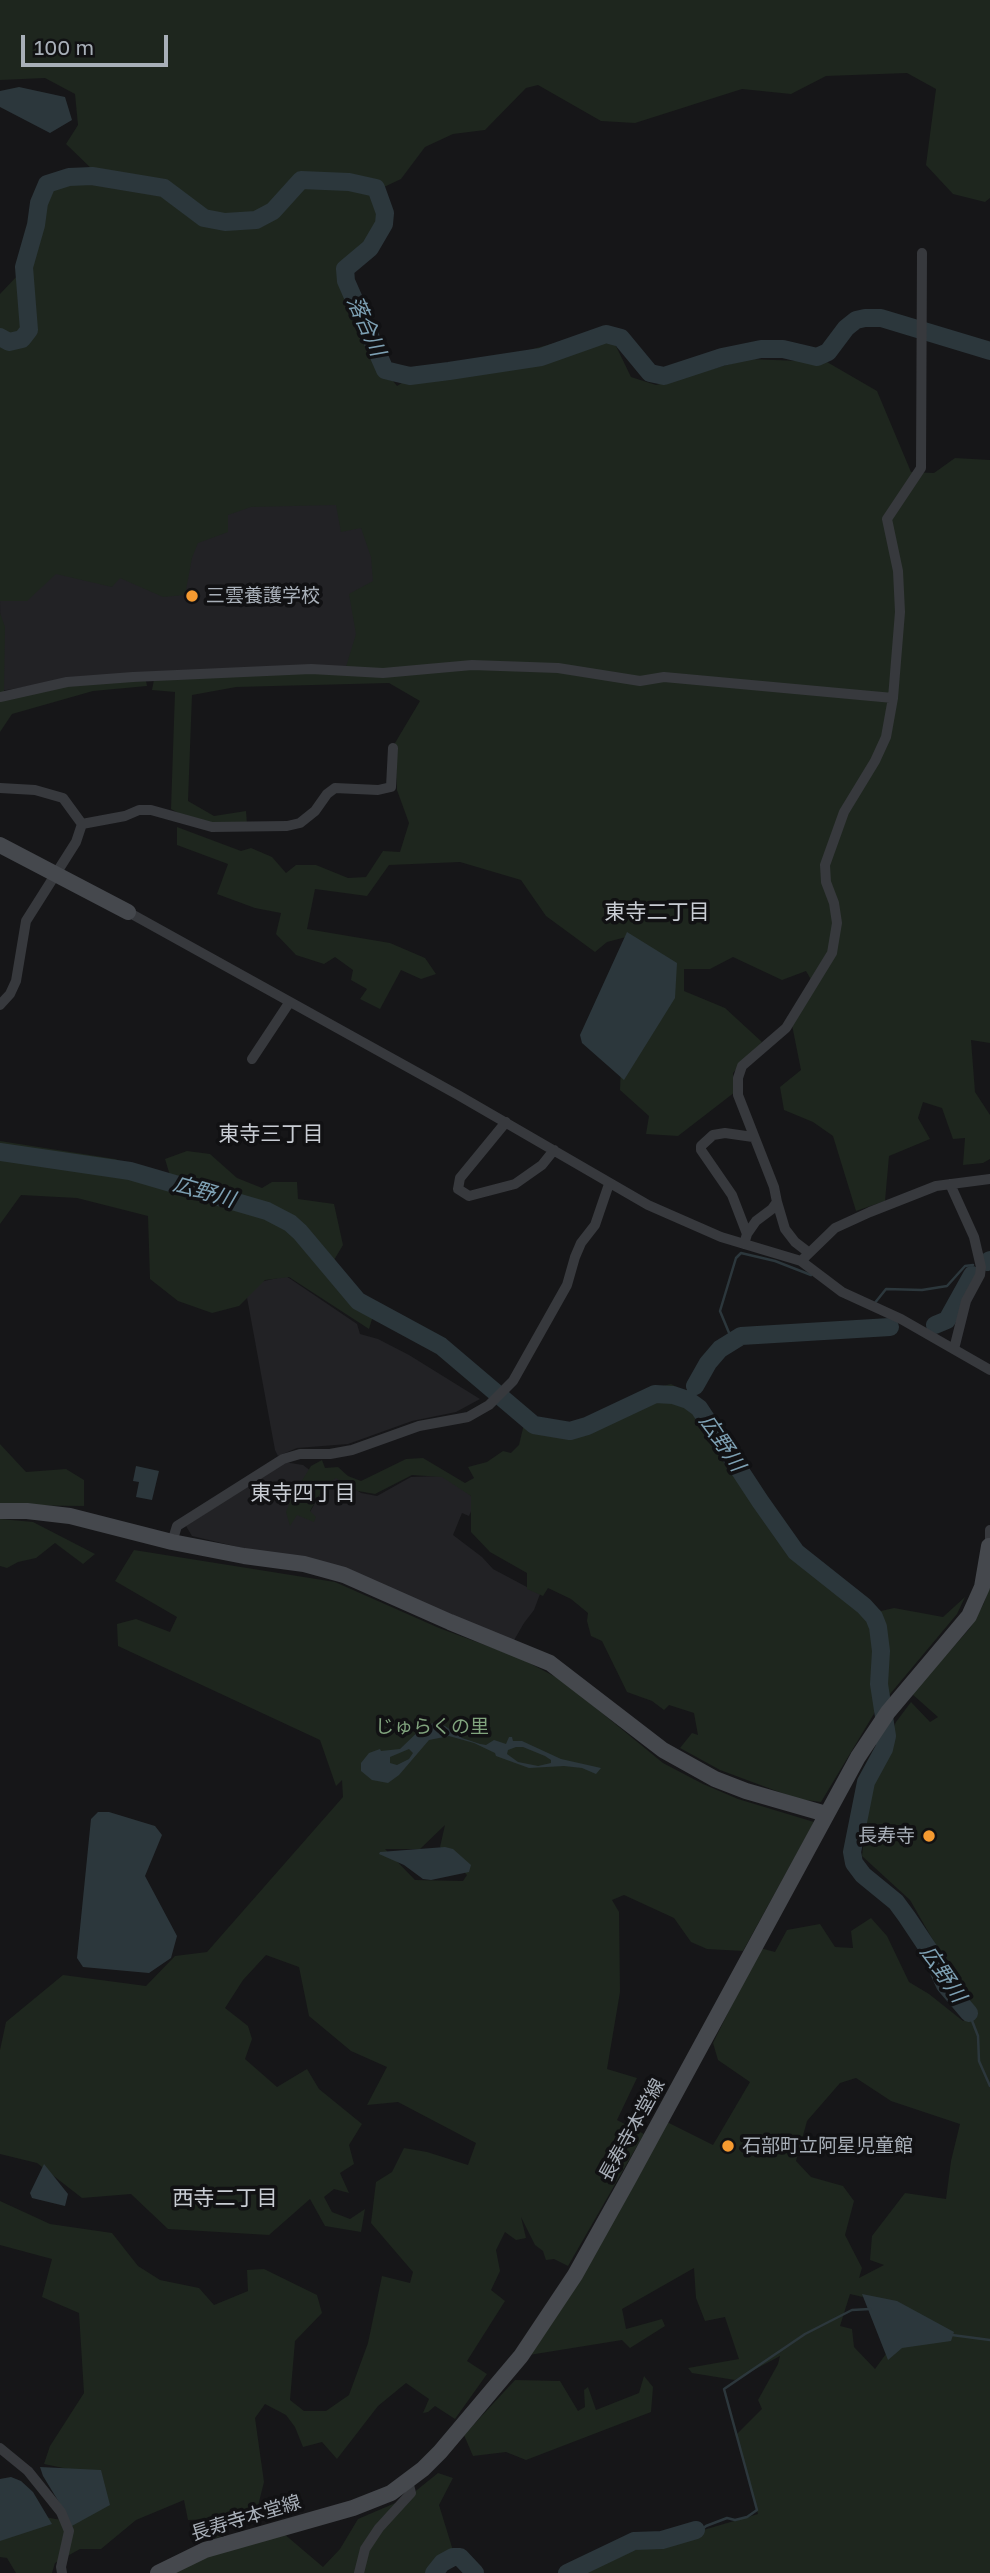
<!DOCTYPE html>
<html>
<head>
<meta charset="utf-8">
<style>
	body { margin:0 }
	#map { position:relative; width:990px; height:2573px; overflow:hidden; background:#161618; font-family:"Golos Text",sans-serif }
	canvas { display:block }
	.scale { position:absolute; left:21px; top:35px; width:147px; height:32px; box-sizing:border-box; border:4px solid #a8afb8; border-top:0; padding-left:9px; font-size:21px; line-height:24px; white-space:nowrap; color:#a8afb8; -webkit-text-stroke:5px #111113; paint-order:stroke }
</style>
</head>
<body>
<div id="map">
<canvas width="990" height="2573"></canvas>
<div class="scale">100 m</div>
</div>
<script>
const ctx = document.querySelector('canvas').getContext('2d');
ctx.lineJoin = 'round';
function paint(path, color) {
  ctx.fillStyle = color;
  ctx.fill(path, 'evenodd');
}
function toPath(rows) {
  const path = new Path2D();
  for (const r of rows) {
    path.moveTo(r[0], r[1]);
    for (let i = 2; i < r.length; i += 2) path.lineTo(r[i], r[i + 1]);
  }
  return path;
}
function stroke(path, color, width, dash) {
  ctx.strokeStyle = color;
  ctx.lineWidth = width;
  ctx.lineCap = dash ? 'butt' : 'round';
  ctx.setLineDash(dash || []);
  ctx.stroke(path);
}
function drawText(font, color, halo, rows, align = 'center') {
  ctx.font = font + ' "Golos Text","Noto Sans JP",sans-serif';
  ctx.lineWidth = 7;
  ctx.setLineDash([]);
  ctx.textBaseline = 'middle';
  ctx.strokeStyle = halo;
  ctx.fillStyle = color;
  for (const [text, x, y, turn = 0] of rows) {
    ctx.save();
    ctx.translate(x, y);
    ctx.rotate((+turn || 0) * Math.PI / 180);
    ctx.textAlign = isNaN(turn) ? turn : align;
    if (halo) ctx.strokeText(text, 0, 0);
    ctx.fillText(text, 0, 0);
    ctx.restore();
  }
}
const built = toPath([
	[338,498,365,524,379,583,350,667,70,679,1,691,0,599,56,571,119,574,182,592,197,538,224,510,247,502],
	[286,1276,357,1324,360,1334,378,1339,409,1355,480,1399,456,1412,412,1421,348,1444,297,1448,278,1456,275,1450,246,1292,260,1282],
	[284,1462,303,1465,312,1472,307,1517,327,1482,337,1476,361,1493,377,1496,411,1477,442,1476,466,1489,475,1502,469,1516,462,1513,453,1535,482,1557,493,1569,540,1594,534,1610,524,1623,513,1642,356,1575,192,1536,186,1526]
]);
const green = toPath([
	[0,0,990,0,990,198,985,202,953,194,926,165,936,89,907,73,826,76,791,94,742,89,635,123,601,121,538,85,526,88,485,130,453,134,425,147,401,179,384,187,388,221,375,247,342,270,372,354,397,386,429,366,502,357,601,331,616,346,631,377,656,385,748,359,827,362,877,391,911,472,934,473,955,458,990,460,990,1043,971,1040,975,1092,990,1115,990,1159,983,1163,963,1165,965,1138,953,1139,942,1108,923,1102,918,1118,930,1139,889,1156,885,1201,856,1211,833,1136,813,1122,784,1110,780,1087,801,1070,792,1025,813,983,806,971,782,980,733,957,710,969,684,969,684,991,725,1008,762,1042,733,1073,735,1092,678,1136,646,1134,649,1116,620,1090,626,937,607,942,595,952,546,916,521,880,460,862,389,865,367,896,315,889,307,929,390,943,425,958,436,974,421,979,401,970,380,1009,360,999,367,989,351,980,353,970,335,957,324,964,296,955,276,934,281,913,255,908,217,894,228,864,177,845,177,827,241,851,251,848,272,857,286,873,296,865,316,865,348,878,366,877,383,851,400,852,409,823,397,790,395,743,420,701,389,683,236,687,192,695,188,801,214,816,246,811,247,824,212,831,171,809,175,692,152,690,154,680,345,670,356,634,349,594,373,581,371,557,361,528,341,532,336,505,251,507,228,515,228,532,198,543,192,558,185,595,163,597,120,578,112,587,56,574,27,601,0,601,0,294,18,275,36,199,53,175,95,172,66,144,78,125,75,94,45,78,0,80],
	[0,613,5,627,4,692,83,683,146,681,147,686,93,691,12,714,0,732],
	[0,1141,115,1159,171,1179,165,1159,187,1151,210,1154,237,1178,262,1188,272,1182,297,1182,298,1199,334,1204,343,1245,334,1260,355,1293,376,1306,369,1329,289,1277,265,1280,239,1306,212,1313,178,1301,150,1279,148,1216,77,1198,21,1195,0,1224],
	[671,1384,703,1401,795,1542,881,1611,894,1608,943,1617,965,1597,957,1614,875,1712,821,1802,798,1799,720,1770,680,1748,692,1733,698,1735,694,1713,669,1705,664,1710,652,1701,627,1692,602,1641,591,1636,587,1621,588,1613,571,1599,548,1588,543,1596,527,1589,527,1573,490,1552,471,1532,471,1496,442,1477,412,1475,375,1494,358,1491,336,1478,326,1484,310,1511,316,1517,314,1522,297,1515,290,1526,286,1512,293,1495,311,1466,322,1460,325,1468,338,1467,348,1476,361,1481,406,1459,423,1458,465,1483,474,1478,468,1467,487,1462,503,1451,511,1453,519,1445,524,1424,546,1432,579,1433,616,1421,631,1409,646,1390],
	[0,1444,26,1472,66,1469,84,1480,84,1506,0,1505],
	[0,1519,33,1522,95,1554,83,1564,55,1543,36,1558,18,1562,7,1568,0,1566],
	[134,1550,335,1582,439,1628,520,1658,563,1681,663,1763,703,1784,738,1799,814,1822,743,1951,707,1949,691,1942,674,1918,624,1895,612,1900,619,1912,620,1992,607,2069,637,2078,617,2120,644,2134,568,2266,554,2259,546,2260,543,2251,535,2245,521,2217,526,2238,516,2240,505,2232,496,2250,500,2271,491,2290,505,2301,467,2361,487,2374,455,2419,435,2406,428,2412,423,2413,429,2399,406,2383,378,2406,337,2459,322,2442,303,2447,295,2427,286,2415,265,2404,255,2418,264,2482,256,2514,226,2519,223,2536,210,2540,210,2519,188,2520,184,2500,136,2520,101,2549,80,2549,55,2563,52,2573,16,2573,7,2558,0,2557,0,2537,39,2516,72,2522,97,2475,44,2464,50,2446,84,2393,79,2313,42,2297,52,2259,0,2245,0,2201,50,2224,112,2233,138,2266,160,2280,199,2288,214,2305,248,2291,247,2270,264,2269,317,2295,322,2313,295,2341,290,2400,304,2411,326,2411,349,2395,368,2343,382,2276,410,2283,413,2272,371,2223,376,2182,392,2172,404,2148,427,2152,468,2165,476,2143,398,2102,367,2105,387,2067,351,2051,309,2016,299,1967,266,1955,243,1980,225,2008,248,2026,252,2039,245,2059,277,2087,307,2069,319,2089,362,2124,349,2145,354,2164,340,2173,349,2193,334,2189,324,2197,332,2212,350,2219,365,2209,361,2232,325,2226,310,2199,269,2235,168,2229,131,2194,82,2198,37,2163,0,2154,0,2050,6,2022,63,1975,146,1986,175,1956,207,1952,343,1797,342,1780,336,1786,320,1740,118,1646,117,1624,136,1619,170,1632,177,1617,115,1581],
	[445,1825,440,1847,467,1875,463,1881,415,1880,385,1849,420,1849],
	[990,1584,990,2573,575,2573,604,2559,758,2514,736,2435,762,2409,758,2400,778,2364,780,2356,735,2380,692,2373,688,2368,739,2359,725,2317,705,2321,696,2298,694,2268,622,2309,626,2329,662,2319,665,2326,630,2348,622,2340,529,2355,667,2122,713,2145,750,2082,718,2060,713,2043,760,1948,775,1952,787,1930,820,1924,835,1947,853,1948,851,1931,871,1918,887,1936,909,1982,929,1994,963,2021,972,2015,960,1987,910,1900,862,1856,871,1778,896,1722,911,1702,930,1722,938,1717,912,1694,970,1628,984,1603],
	[856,2078,891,2101,960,2124,951,2161,946,2199,905,2193,872,2236,870,2260,884,2265,859,2278,862,2268,845,2235,854,2201,843,2186,811,2177,796,2161,807,2121,840,2083],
	[850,2294,880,2301,896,2340,875,2369,854,2347,852,2329,840,2326],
	[644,2376,653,2387,651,2412,526,2460,506,2452,473,2456,464,2435,515,2380,560,2381,578,2411,585,2407,584,2390,588,2387,596,2410,639,2393],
	[438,2473,453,2478,439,2505,455,2557,445,2573,171,2573,209,2556,283,2533,323,2567,340,2549,358,2519,407,2498]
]);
const water = toPath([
	[19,87,65,97,72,120,50,133,0,107,0,91],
	[627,932,677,963,675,998,624,1080,582,1043,580,1035],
	[136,1466,159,1471,152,1500,136,1497,139,1482,133,1481],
	[434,1723,445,1726,462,1738,480,1744,486,1745,494,1740,506,1744,509,1737,512,1737,513,1741,522,1741,561,1759,601,1768,596,1774,582,1768,564,1766,529,1768,496,1756,495,1753,474,1743,449,1736,429,1740,399,1775,388,1783,372,1780,361,1771,361,1763,369,1753,380,1749,381,1751,400,1749,424,1726],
	[516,1747,523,1747,545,1756,551,1760,551,1763,538,1766,518,1762,507,1754,508,1750],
	[409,1749,413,1753,409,1759,397,1765,390,1763,390,1757],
	[98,1812,109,1812,155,1826,162,1835,145,1876,177,1936,171,1958,149,1973,83,1967,77,1958,91,1819],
	[445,1847,453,1849,471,1865,469,1872,431,1880,423,1879,404,1865,379,1854,380,1852],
	[44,2164,68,2194,65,2206,32,2198,30,2193],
	[862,2294,897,2301,954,2332,951,2341,902,2348,888,2360],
	[40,2467,101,2470,110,2505,70,2527,65,2512,43,2476],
	[11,2477,21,2481,33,2492,52,2524,0,2541,0,2479]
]);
const stream = toPath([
	[874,1304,886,1289,922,1290,947,1286,965,1266,973,1265],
	[732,1340,720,1311,736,1258,741,1253,775,1261,811,1275],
	[688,1400,690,1396],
	[969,2013,978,2036,979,2061,990,2086],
	[952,2335,990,2340],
	[696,2530,700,2531,706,2526,727,2518,735,2520,747,2517,757,2510,724,2389,805,2334,852,2310,870,2309]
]);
const river = toPath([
	[0,337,9,342,22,339,29,330,24,267,36,225,39,203,47,184,69,177,92,176,164,188,204,218,225,222,256,220,273,211,301,180,349,182,376,188,385,213,384,224,370,248,345,269,346,281,385,370,397,373,410,376,449,371,541,357,606,334,621,338,650,373,664,376,722,357,761,349,783,349,817,357,828,352,846,328,856,320,865,318,881,318,990,351],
	[0,1152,130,1171,267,1211,290,1223,300,1232,358,1301,441,1346,534,1425,570,1431,587,1426,655,1394,673,1395,688,1400,699,1408,760,1501,796,1552,864,1606,874,1617,878,1627,881,1651,879,1684,887,1736,884,1749,866,1782,852,1852,854,1863,863,1875,896,1902,907,1917,929,1950,945,1985,969,2013],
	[987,1262,990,1260],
	[935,1325,947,1320,972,1275],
	[695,1386,708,1363,720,1349,741,1336,890,1327],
	[434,2573,442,2563,453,2557,460,2557,475,2573],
	[567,2573,634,2541,662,2540,696,2530]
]);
const street = toPath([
	[0,697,67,682,133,677,311,669,383,673,472,665,558,668,640,681,664,677,893,698],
	[0,788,35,790,63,798,82,824],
	[82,824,125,816,139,810,151,810,212,827,287,826,300,823,315,811,327,794,335,788,378,790,391,787,393,748],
	[128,912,458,1095,648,1205,721,1237,801,1261,842,1292,901,1319,990,1370],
	[0,1005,10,994,16,981,26,921,76,842,82,824],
	[252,1059,289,1003],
	[506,1122,460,1178,458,1189,469,1196,515,1184,542,1165,554,1150],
	[950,1184,974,1237,981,1267,980,1275,966,1301,954,1349],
	[777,1202,785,1229,795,1242,808,1252],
	[747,1234,732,1195,701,1150,701,1146,713,1135,725,1133,753,1137],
	[744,1244,747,1234,756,1221,772,1209,777,1202,774,1187,738,1095,738,1078,742,1066,786,1028,832,953,837,923,834,903,826,882,825,865,844,812,875,761,886,737,893,698,900,612,898,571,887,519,921,468,922,253],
	[801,1261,835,1228,870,1212,936,1186,990,1179],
	[990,1530,990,1546],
	[172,1542,177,1526,283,1459,300,1454,330,1454,352,1450,419,1426,468,1417,489,1405,513,1381,567,1285,575,1257,581,1243,595,1225,609,1184],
	[0,2448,28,2471,61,2512,69,2531,61,2567,62,2573],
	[359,2573,365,2549,379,2528,411,2493,408,2481]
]);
const secondary = toPath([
	[0,845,128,912],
	[0,1511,27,1511,70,1516,172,1542,244,1556,304,1564,344,1575,450,1622,550,1663,663,1750,715,1779,746,1791,826,1814],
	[158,2573,205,2550,353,2508,391,2493,423,2469,440,2452,521,2356,575,2275,628,2180,858,1757,888,1712,969,1616,982,1587,989,1546]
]);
const markers = [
	[192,596,7,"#f59a30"],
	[929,1836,7,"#f59a30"],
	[728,2146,7,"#f59a30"]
];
const poiNames = [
	["三雲養護学校",206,596],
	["長寿寺",915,1836,"right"],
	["石部町立阿星児童館",742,2146]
];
const parkNames = [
	["じゅらくの里",432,1727]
];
const streetNames = [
	["長寿寺本堂線",632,2130,-61],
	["長寿寺本堂線",246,2518,-17]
];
const waterNames = [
	["落合川",366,326,66],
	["広野川",204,1192,16],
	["広野川",722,1443,56],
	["広野川",943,1974,56]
];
const neighbourhoodNames = [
	["東寺二丁目",657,912],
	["東寺三丁目",271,1134],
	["東寺四丁目",303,1493],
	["西寺二丁目",225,2198]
];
paint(built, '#222225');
paint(green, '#1e261e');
paint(water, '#2c373c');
stroke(stream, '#2c373c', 2.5);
stroke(river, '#2c373c', 18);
stroke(street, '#37393d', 10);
stroke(secondary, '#45484d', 16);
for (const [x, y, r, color] of markers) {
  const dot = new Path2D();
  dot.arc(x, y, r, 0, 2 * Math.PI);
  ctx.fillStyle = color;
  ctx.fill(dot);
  stroke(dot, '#111113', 2.5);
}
drawText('19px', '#a8afb8', '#111113', poiNames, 'left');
drawText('19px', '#81a47e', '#111113', parkNames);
drawText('19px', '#a8afb8', '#111113', streetNames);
drawText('italic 21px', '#7ea1b4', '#111113', waterNames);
drawText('21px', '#c9cdd4', '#111113', neighbourhoodNames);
</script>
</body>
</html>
